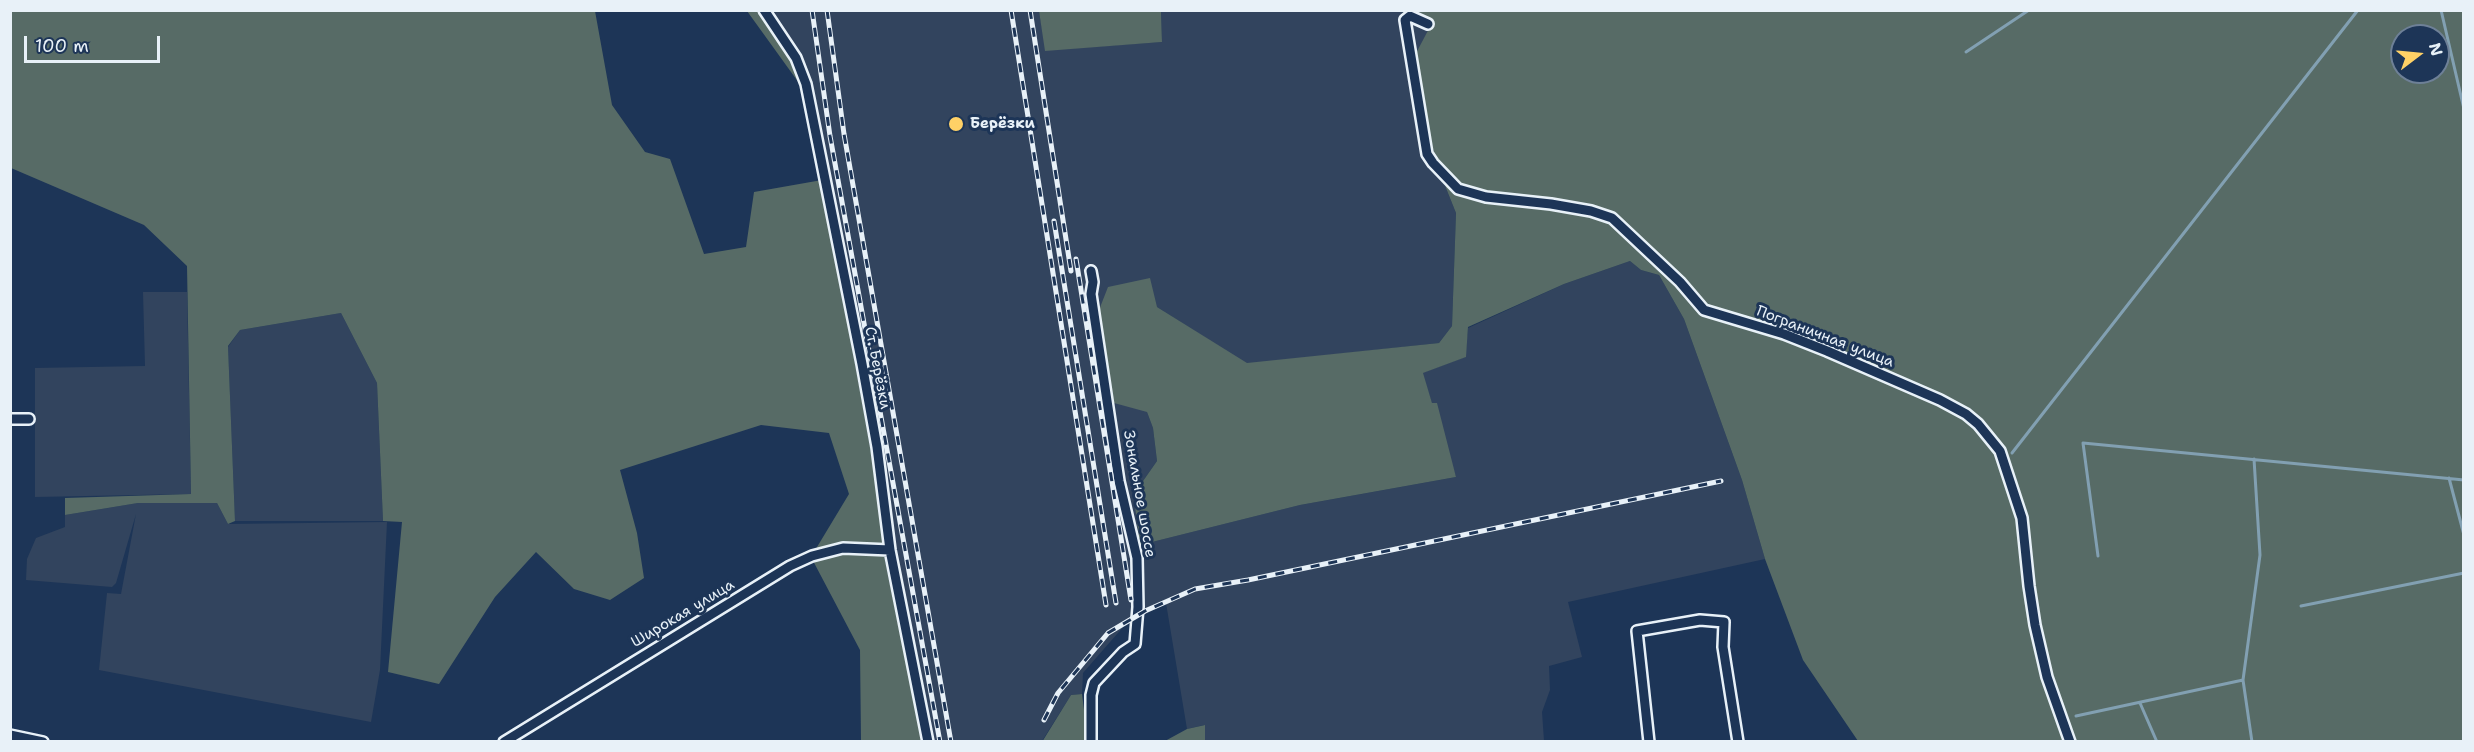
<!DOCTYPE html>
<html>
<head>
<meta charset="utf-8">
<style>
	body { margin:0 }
	#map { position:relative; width:2474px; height:752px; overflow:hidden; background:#1d3557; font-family:"Shantell Sans",sans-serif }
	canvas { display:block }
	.frame { position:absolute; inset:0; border:12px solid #e8f1f8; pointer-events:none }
	.north { position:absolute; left:2390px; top:24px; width:60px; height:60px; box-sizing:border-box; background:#1d3557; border:2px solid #6e8097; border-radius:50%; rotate:74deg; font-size:16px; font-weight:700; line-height:24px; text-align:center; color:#e8f1f8 }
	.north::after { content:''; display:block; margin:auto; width:21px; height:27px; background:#ffd166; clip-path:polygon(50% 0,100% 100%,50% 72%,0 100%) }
	.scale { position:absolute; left:24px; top:36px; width:136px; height:27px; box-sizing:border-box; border:3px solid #e8f1f8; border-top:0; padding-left:8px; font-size:18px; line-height:21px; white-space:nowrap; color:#e8f1f8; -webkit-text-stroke:4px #1d3557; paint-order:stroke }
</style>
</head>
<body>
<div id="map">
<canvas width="2474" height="752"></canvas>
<div class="frame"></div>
<div class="north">N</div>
<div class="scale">100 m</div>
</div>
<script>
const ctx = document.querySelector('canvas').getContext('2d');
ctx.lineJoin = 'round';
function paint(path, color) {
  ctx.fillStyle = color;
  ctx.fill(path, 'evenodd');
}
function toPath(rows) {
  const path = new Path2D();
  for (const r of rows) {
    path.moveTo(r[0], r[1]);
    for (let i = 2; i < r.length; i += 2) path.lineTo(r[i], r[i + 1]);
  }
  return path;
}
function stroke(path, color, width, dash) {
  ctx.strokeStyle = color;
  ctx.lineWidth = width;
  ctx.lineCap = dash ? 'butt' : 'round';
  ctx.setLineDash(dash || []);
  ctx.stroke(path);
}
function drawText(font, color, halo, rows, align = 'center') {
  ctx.font = font + ' "Shantell Sans",sans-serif';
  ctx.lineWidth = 6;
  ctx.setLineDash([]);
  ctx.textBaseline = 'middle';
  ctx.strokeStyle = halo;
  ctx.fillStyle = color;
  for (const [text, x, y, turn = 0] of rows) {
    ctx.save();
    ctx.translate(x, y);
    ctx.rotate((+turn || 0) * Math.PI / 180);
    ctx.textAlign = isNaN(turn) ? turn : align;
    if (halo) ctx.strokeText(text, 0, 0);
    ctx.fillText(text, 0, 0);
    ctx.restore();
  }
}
const built = toPath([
	[1403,10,1403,13,1432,23,1436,163,1456,213,1452,326,1439,343,1247,364,1157,307,1147,412,1153,428,1157,461,1143,481,1140,545,1300,505,1456,477,1422,373,1465,357,1468,328,1564,284,1630,261,1641,270,1659,275,1684,319,1742,480,1765,559,1568,602,1582,657,1549,666,1550,690,1542,712,1544,741,1205,741,1204,725,1187,729,1166,603,1125,625,1103,650,1083,673,1082,694,1071,695,1042,741,922,741,885,560,875,474,804,90,760,11,1039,11,1046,50,1162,42,1161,11],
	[143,292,187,292,191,494,35,497,35,368,145,366],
	[341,313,377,383,383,521,235,521,228,347,240,330],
	[138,503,217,503,228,524,387,522,380,670,371,722,99,670,107,593,121,594,136,514,116,583,112,587,26,580,27,559,36,538,65,527,65,515]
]);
const green = toPath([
	[10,11,595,11,612,105,645,152,670,159,704,254,746,247,754,192,822,180,875,474,885,560,922,741,861,741,860,650,811,557,849,494,829,433,761,425,620,470,637,533,644,578,610,600,574,589,536,552,495,597,439,684,388,672,402,522,383,521,377,383,341,313,240,330,228,346,235,521,228,524,217,503,138,503,65,515,65,498,191,494,187,266,144,225,11,168],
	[747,11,760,11,793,60,804,90],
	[1039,11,1161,11,1162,42,1045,51],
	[1403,11,2463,11,2463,741,1858,741,1803,660,1765,559,1742,480,1684,319,1659,275,1641,270,1630,261,1564,284,1468,327,1466,357,1423,373,1432,403,1437,403,1456,477,1300,505,1140,545,1135,506,1143,481,1157,461,1153,428,1147,412,1114,403,1099,310,1108,287,1150,278,1157,307,1247,363,1439,343,1452,326,1456,213,1436,163,1414,57,1432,23,1403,13],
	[2402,36,2438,36,2438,72,2402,72],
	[1082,694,1088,741,1042,742,1071,695],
	[1205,725,1205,741,1165,741,1187,729]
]);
const stream = toPath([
	[2441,10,2464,109],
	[1966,52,2029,10],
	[2012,453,2358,10],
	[2449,478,2464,535],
	[2098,556,2083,443,2464,480],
	[2301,606,2464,573],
	[2140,703,2157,742],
	[2076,716,2243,680],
	[2252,742,2243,680,2260,555,2254,459]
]);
const minor = toPath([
	[764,10,796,58,806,84,862,364,877,447,890,550,928,742],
	[1428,24,1410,16,1405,20,1427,154,1433,163,1458,189,1486,197,1551,204,1591,211,1612,218,1680,282,1704,310,1784,334,1827,351,1940,400,1966,414,1978,424,2000,451,2022,518,2029,586,2035,625,2047,677,2070,742],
	[1091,271,1093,282,1091,294,1119,481,1137,558,1138,607,1135,644,1123,652,1094,683,1091,695,1091,742],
	[10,419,29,419],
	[10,735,43,742],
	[504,742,790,566,812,556,843,548,890,550],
	[1649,742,1637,631,1700,620,1724,622,1723,647,1738,742]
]);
const rail = toPath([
	[812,10,830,136,940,742],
	[827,10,844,134,951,742],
	[1011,10,1106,605],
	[1030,10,1071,271],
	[1054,221,1116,603],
	[1076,259,1131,600],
	[1044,720,1058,693,1108,633,1145,611,1195,589,1248,580,1721,481]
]);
const markers = [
	[956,124,8,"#ffd166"]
];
const poiNames = [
	["Берёзки",970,124]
];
const streetNames = [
	["Пограничная улица",1825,337,21],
	["Ст. Берёзки",877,368,79],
	["Зональное шоссе",1139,494,80],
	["Широкая улица",683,614,-31]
];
paint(built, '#32445e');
paint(green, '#576b66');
stroke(stream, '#82a0b2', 3);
stroke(minor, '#e8f1f8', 14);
stroke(minor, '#1d3557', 9);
stroke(rail, '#e8f1f8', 5);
stroke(rail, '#1d3557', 3, [9]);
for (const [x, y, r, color] of markers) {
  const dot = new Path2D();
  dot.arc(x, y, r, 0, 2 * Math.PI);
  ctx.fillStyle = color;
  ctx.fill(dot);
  stroke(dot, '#1d3557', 2);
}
drawText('bold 15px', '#e8f1f8', '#1d3557', poiNames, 'left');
drawText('15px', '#e8f1f8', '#1d3557', streetNames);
</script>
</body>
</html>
